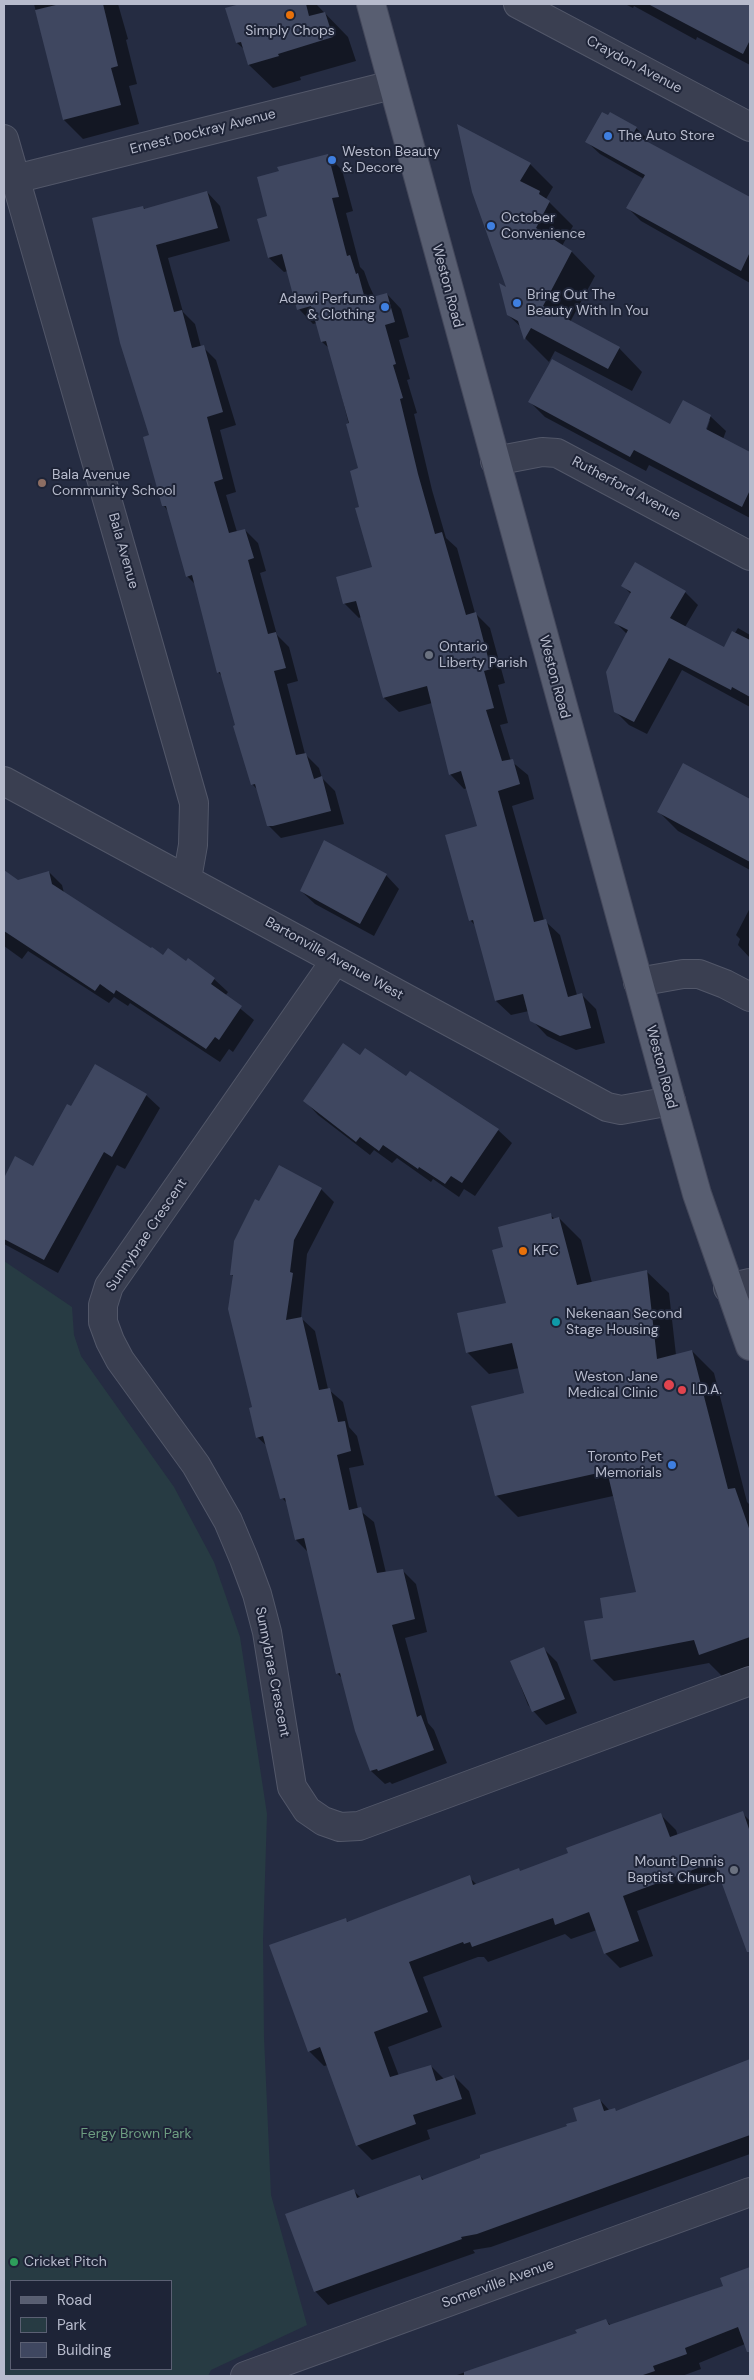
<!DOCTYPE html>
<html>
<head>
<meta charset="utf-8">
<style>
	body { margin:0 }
	#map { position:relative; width:754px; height:2380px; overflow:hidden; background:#252c42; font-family:"DM Sans",sans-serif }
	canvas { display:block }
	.frame { position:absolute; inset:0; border:5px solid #b7bbcc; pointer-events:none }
	.legend { position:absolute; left:10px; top:2280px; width:162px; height:90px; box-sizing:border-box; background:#1e2437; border:1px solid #5b6073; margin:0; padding:6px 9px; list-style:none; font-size:15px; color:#b7bbcc }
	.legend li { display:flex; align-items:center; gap:10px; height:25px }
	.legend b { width:25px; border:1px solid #5b6073 }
</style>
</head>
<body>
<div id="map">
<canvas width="754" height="2380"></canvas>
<div class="frame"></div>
<ul class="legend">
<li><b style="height:6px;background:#585e71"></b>Road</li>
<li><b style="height:14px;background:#273b43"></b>Park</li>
<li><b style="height:14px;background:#3f4760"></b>Building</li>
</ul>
</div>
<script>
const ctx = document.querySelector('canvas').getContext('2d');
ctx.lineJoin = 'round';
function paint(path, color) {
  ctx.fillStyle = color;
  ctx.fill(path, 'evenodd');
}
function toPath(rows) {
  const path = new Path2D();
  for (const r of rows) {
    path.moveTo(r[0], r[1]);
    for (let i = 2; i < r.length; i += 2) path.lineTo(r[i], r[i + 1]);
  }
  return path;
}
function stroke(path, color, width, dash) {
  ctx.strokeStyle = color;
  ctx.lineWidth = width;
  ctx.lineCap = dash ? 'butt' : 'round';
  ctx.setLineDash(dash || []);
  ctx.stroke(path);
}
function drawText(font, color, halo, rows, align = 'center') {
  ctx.font = font + ' "DM Sans",sans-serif';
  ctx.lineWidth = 4;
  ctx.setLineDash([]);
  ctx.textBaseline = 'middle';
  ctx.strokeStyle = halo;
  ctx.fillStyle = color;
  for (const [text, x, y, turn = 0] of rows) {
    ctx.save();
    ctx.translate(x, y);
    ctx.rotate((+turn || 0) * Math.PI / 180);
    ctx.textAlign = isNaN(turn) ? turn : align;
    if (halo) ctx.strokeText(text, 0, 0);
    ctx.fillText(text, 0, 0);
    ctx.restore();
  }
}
const green = toPath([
	[4,1261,72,1307,74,1335,81,1356,174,1487,214,1562,240,1637,267,1814,263,1940,264,2037,271,2195,307,2325,211,2370,208,2376,4,2376],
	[11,2281,171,2281,171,2369,11,2369]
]);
const shadow = toPath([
	[34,4,118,4,128,39,126,40,137,84,129,86,139,124,83,139,64,120],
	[244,4,316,4,348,37,356,61,300,77,301,80,273,88,249,65,245,50,237,43,227,9],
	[625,4,750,4,750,65,697,37,696,40,634,6,633,8],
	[636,128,649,140,647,143,750,199,750,283,641,221,628,208,644,179,600,154,587,142],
	[327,155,342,170,353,211,346,213,360,267,364,271,369,285,375,298,387,294,401,309,409,337,399,340,410,379,407,380,417,413,414,414,432,490,446,538,457,548,475,613,490,628,505,683,498,685,508,723,500,725,511,761,528,775,534,799,512,806,544,920,560,935,577,995,581,994,596,1009,605,1043,576,1050,547,1036,532,1020,529,1011,511,1015,496,1001,476,926,470,920,479,827,467,788,464,789,450,774,432,703,399,712,384,698,361,617,359,618,344,603,374,568,361,507,360,469,330,349,322,342,317,323,313,324,299,309,288,271,284,272,269,258,268,217],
	[530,164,553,187,546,199,573,226,562,246,572,252,595,276,570,322,619,348,642,372,632,391,555,351,549,362,526,339,522,328,508,315,508,290,473,191],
	[207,192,220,206,230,241,168,258,183,312,195,324,201,347,203,347,216,360,236,425,220,430,236,492,226,495,237,532,245,530,258,543,266,571,260,573,277,635,289,647,298,681,287,684,305,754,319,768,322,778,335,791,344,824,281,838,268,825,258,790,252,784,223,677,218,672,195,584,187,576,168,511,164,506,150,436,143,207,146,210],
	[530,402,670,425,710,416,726,431,723,439,750,454,750,518,649,465,646,471,545,417],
	[708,420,710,420,705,435,703,434],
	[623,586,685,592,698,605,685,627,725,649,738,628,750,635,750,707,682,670,647,734,629,725,615,711,627,634,616,623,631,594],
	[684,765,750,800,750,870,678,831,659,812],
	[4,872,18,882,49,872,62,885,64,893,163,956,186,963,214,979,228,992,225,996,254,1020,233,1052,229,1049,220,1062,130,1003,128,1006,114,997,109,1003,28,951,22,959,4,946],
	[386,875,399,889,374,936,315,904,301,891],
	[750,908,750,958,738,945,740,939,736,935],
	[360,1056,407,1077,498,1130,512,1143,475,1196,464,1189,459,1197,433,1179,431,1182,397,1158,392,1163,374,1150,370,1155,318,1115,305,1101],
	[146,1095,160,1108,125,1169,117,1165,58,1273,4,1244,4,1180,16,1158,33,1168,71,1107],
	[321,1189,334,1202,307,1254,301,1318,315,1331,328,1389,343,1402,349,1427,357,1436,364,1465,349,1468,358,1509,374,1522,386,1573,403,1571,416,1584,427,1632,405,1638,428,1723,434,1730,447,1763,392,1784,390,1782,385,1784,371,1771,343,1679,337,1673,308,1552,296,1540,288,1504,282,1498,267,1446,257,1437,234,1277,231,1274,260,1203],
	[550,1215,555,1219,559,1218,581,1240,592,1283,646,1271,669,1293,676,1355,692,1351,714,1373,747,1502,750,1505,750,1666,722,1676,709,1663,614,1681,592,1659,605,1619,638,1593,613,1496,518,1517,496,1495,525,1394,519,1368,489,1374,467,1352,507,1304,504,1248],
	[544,1649,557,1662,577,1713,546,1725,528,1705,511,1661],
	[742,1813,750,1821,750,1929,722,1880,637,1911,653,1956,620,1968,605,1953,597,1930,571,1939,565,1934,488,1962,484,1957,478,1957,423,1977,442,2027,388,2047,399,2076,431,2066,444,2079,454,2076,469,2091,476,2114,427,2130,430,2139,372,2160,357,2145,328,2065,324,2066,309,2051,345,1919,348,1922,469,1877,477,1885,518,1869,521,1872,569,1854,661,1815,676,1830,678,1836],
	[745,2062,750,2067,750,2154,491,2247,473,2250,475,2253,328,2305,315,2291,354,2191,361,2198,420,2176,425,2181,568,2127,579,2122,600,2100,610,2111,614,2109,617,2112],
	[750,2269,750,2342,699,2363,701,2369,682,2376,454,2376,578,2334,606,2320,611,2326,724,2286,722,2279]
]);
const building = toPath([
	[60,4,103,4,118,66,111,68,121,105,63,120,35,10],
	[240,4,306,4,309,16,325,12,333,37,278,54,279,56,248,65,241,42,236,43,225,8],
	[648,4,750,4,750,40,743,54],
	[602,112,608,115,610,112,637,127,633,134,750,197,750,252,741,271,626,208,645,175,585,142],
	[457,124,531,163,520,181,540,191,539,194,550,201,536,228,572,251,543,306,620,347,608,369,531,328,524,340,518,321,507,315,499,283,506,287,472,192],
	[328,154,339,197,332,198,347,256,350,255,356,274,358,273,365,299,387,293,395,322,385,325,396,364,393,365,403,398,400,399,418,474,435,534,442,532,466,615,476,612,491,669,484,671,494,708,486,710,502,761,513,759,520,784,498,791,534,922,546,919,568,997,582,993,591,1028,560,1036,530,1021,523,994,495,1001,473,920,469,921,445,835,477,826,461,771,449,775,427,686,383,698,356,601,343,604,336,577,372,567,355,508,359,507,350,471,358,468,346,424,349,423,326,341,321,342,311,306,297,310,282,254,268,258,257,219,267,216,257,177,279,171,277,167],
	[207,191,218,228,156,245,174,312,182,310,192,348,204,345,223,412,207,417,223,479,214,482,229,533,245,529,254,558,248,560,268,634,276,632,286,668,274,671,296,755,306,753,314,779,322,776,331,811,273,826,267,826,255,784,251,785,233,726,235,725,220,672,217,673,192,575,186,577,166,506,162,506,143,437,149,435,120,343,92,218,143,206,144,209],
	[552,359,670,424,683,400,711,415,706,429,750,452,750,490,742,507,634,450,630,457,528,402],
	[635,562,686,591,670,618,724,647,732,631,750,640,750,697,732,687,731,690,669,658,634,722,614,712,606,672,628,630,614,623,631,592,621,586],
	[683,763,750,799,750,862,657,812],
	[324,840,387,874,360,924,300,891],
	[4,870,18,880,49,871,52,884,151,948,152,947,163,955,168,948,186,961,188,958,215,978,211,984,242,1006,219,1040,215,1037,206,1049,116,990,114,994,100,984,95,991,4,931],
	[343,1043,360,1055,365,1048,406,1076,410,1071,499,1129,462,1183,451,1176,445,1184,419,1167,418,1169,383,1145,379,1151,360,1137,356,1142,303,1101],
	[95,1064,147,1094,112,1157,104,1152,44,1260,4,1239,4,1178,15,1156,33,1166,67,1104,71,1106],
	[279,1165,322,1188,294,1240,290,1272,293,1273,286,1320,302,1317,319,1390,330,1388,338,1422,345,1421,351,1451,337,1455,349,1510,361,1507,377,1573,403,1569,415,1619,392,1625,417,1717,421,1715,434,1750,378,1771,377,1769,370,1771,355,1731,340,1673,336,1674,304,1538,295,1540,285,1498,280,1499,263,1436,256,1438,249,1408,252,1407,228,1309,233,1275,230,1275,234,1241,255,1199,259,1201],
	[551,1213,552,1219,559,1217,577,1285,647,1270,657,1359,692,1350,728,1489,735,1488,750,1531,750,1637,699,1655,694,1640,591,1660,584,1621,603,1618,600,1598,636,1592,607,1471,495,1496,471,1406,524,1393,512,1343,466,1353,457,1313,506,1303,492,1250,503,1247,498,1227],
	[544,1647,565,1699,532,1712,510,1661],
	[743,1811,750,1832,750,1952,747,1952,714,1862,623,1896,639,1941,604,1954,589,1912,555,1925,553,1918,472,1947,470,1942,464,1944,463,1942,409,1962,428,2012,374,2032,390,2077,431,2065,436,2081,454,2075,462,2099,413,2115,416,2124,356,2146,320,2047,308,2052,269,1945,346,1918,347,1922,470,1875,473,1885,519,1868,520,1871,568,1853,566,1848,661,1813,670,1837],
	[750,2059,750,2135,477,2234,461,2237,462,2239,314,2292,285,2214,354,2189,357,2198,420,2175,422,2180,480,2158,480,2155,567,2126,566,2124,577,2121,573,2108,600,2099,604,2111,615,2108,616,2111],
	[750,2267,750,2352,747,2352,738,2327,685,2348,687,2354,653,2366,655,2371,640,2376,464,2376,464,2372,577,2333,575,2330,606,2319,609,2325,723,2286,720,2278]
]);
const minor = toPath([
	[518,4,750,127],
	[4,139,194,803,193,845,187,879],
	[15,179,392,85],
	[495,461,542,452,557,453,750,556],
	[4,781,607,1107,621,1110,671,1101],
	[335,961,109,1286,103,1305,103,1322,110,1341,120,1360,196,1465,228,1521,244,1559,257,1594,267,1632,292,1787,307,1810,323,1821,340,1827,359,1826,750,1681],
	[638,982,683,974,699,974,725,984,750,997],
	[728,1288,750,1283],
	[245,2376,750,2192]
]);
const major = toPath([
	[371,4,671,1101,697,1194,750,1346]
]);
const markers = [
	[290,15,5,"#e8710a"],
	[608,136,5,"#3f7fe0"],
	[332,160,5,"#3f7fe0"],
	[491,226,5,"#3f7fe0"],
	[517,303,5,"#3f7fe0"],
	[385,307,5,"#3f7fe0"],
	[42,483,5,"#8d6e63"],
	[429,655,5,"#6b7280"],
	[523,1251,5,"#e8710a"],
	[556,1322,5,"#0f9aa8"],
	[669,1385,6,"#e0444e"],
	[682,1390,5,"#e0444e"],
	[672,1465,5,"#3f7fe0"],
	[734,1870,5,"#6b7280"],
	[14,2262,5,"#2e9e5b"]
];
const poiNames = [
	["Simply Chops",290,31,"center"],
	["The Auto Store",618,136],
	["Weston Beauty",342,152],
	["& Decore",342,168],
	["October",501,218],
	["Convenience",501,234],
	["Bring Out The",527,295],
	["Beauty With In You",527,311],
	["Adawi Perfums",375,299,"right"],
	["& Clothing",375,315,"right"],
	["Bala Avenue",52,475],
	["Community School",52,491],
	["Ontario",439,647],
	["Liberty Parish",439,663],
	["KFC",533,1251],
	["Nekenaan Second",566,1314],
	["Stage Housing",566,1330],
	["Weston Jane",658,1377,"right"],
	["Medical Clinic",658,1393,"right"],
	["I.D.A.",692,1390],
	["Toronto Pet",662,1457,"right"],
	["Memorials",662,1473,"right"],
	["Mount Dennis",724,1862,"right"],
	["Baptist Church",724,1878,"right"],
	["Cricket Pitch",24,2262]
];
const streetNames = [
	["Craydon Avenue",634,65,28],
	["Ernest Dockray Avenue",203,132,-14],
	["Weston Road",447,286,75],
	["Rutherford Avenue",626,489,28],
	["Bala Avenue",123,551,74],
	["Weston Road",554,677,75],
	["Bartonville Avenue West",334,959,29],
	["Weston Road",661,1067,75],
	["Sunnybrae Crescent",147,1235,-56],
	["Sunnybrae Crescent",272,1672,79],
	["Somerville Avenue",498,2284,-20]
];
const parkNames = [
	["Fergy Brown Park",136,2134]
];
paint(green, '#273b43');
paint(shadow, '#0007');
paint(building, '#3f4760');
stroke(minor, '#525769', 30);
stroke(major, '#44485b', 30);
stroke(minor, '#3a3f51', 28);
stroke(major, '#585e71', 28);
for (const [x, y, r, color] of markers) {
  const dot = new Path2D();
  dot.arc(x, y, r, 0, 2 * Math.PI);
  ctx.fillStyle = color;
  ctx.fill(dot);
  stroke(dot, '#1e2437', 2);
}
drawText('14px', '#b7bbcc', '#1e2437', poiNames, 'left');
drawText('14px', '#b7bbcc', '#1e2437', streetNames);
drawText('14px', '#6d9d81', '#1e2437', parkNames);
</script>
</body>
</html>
